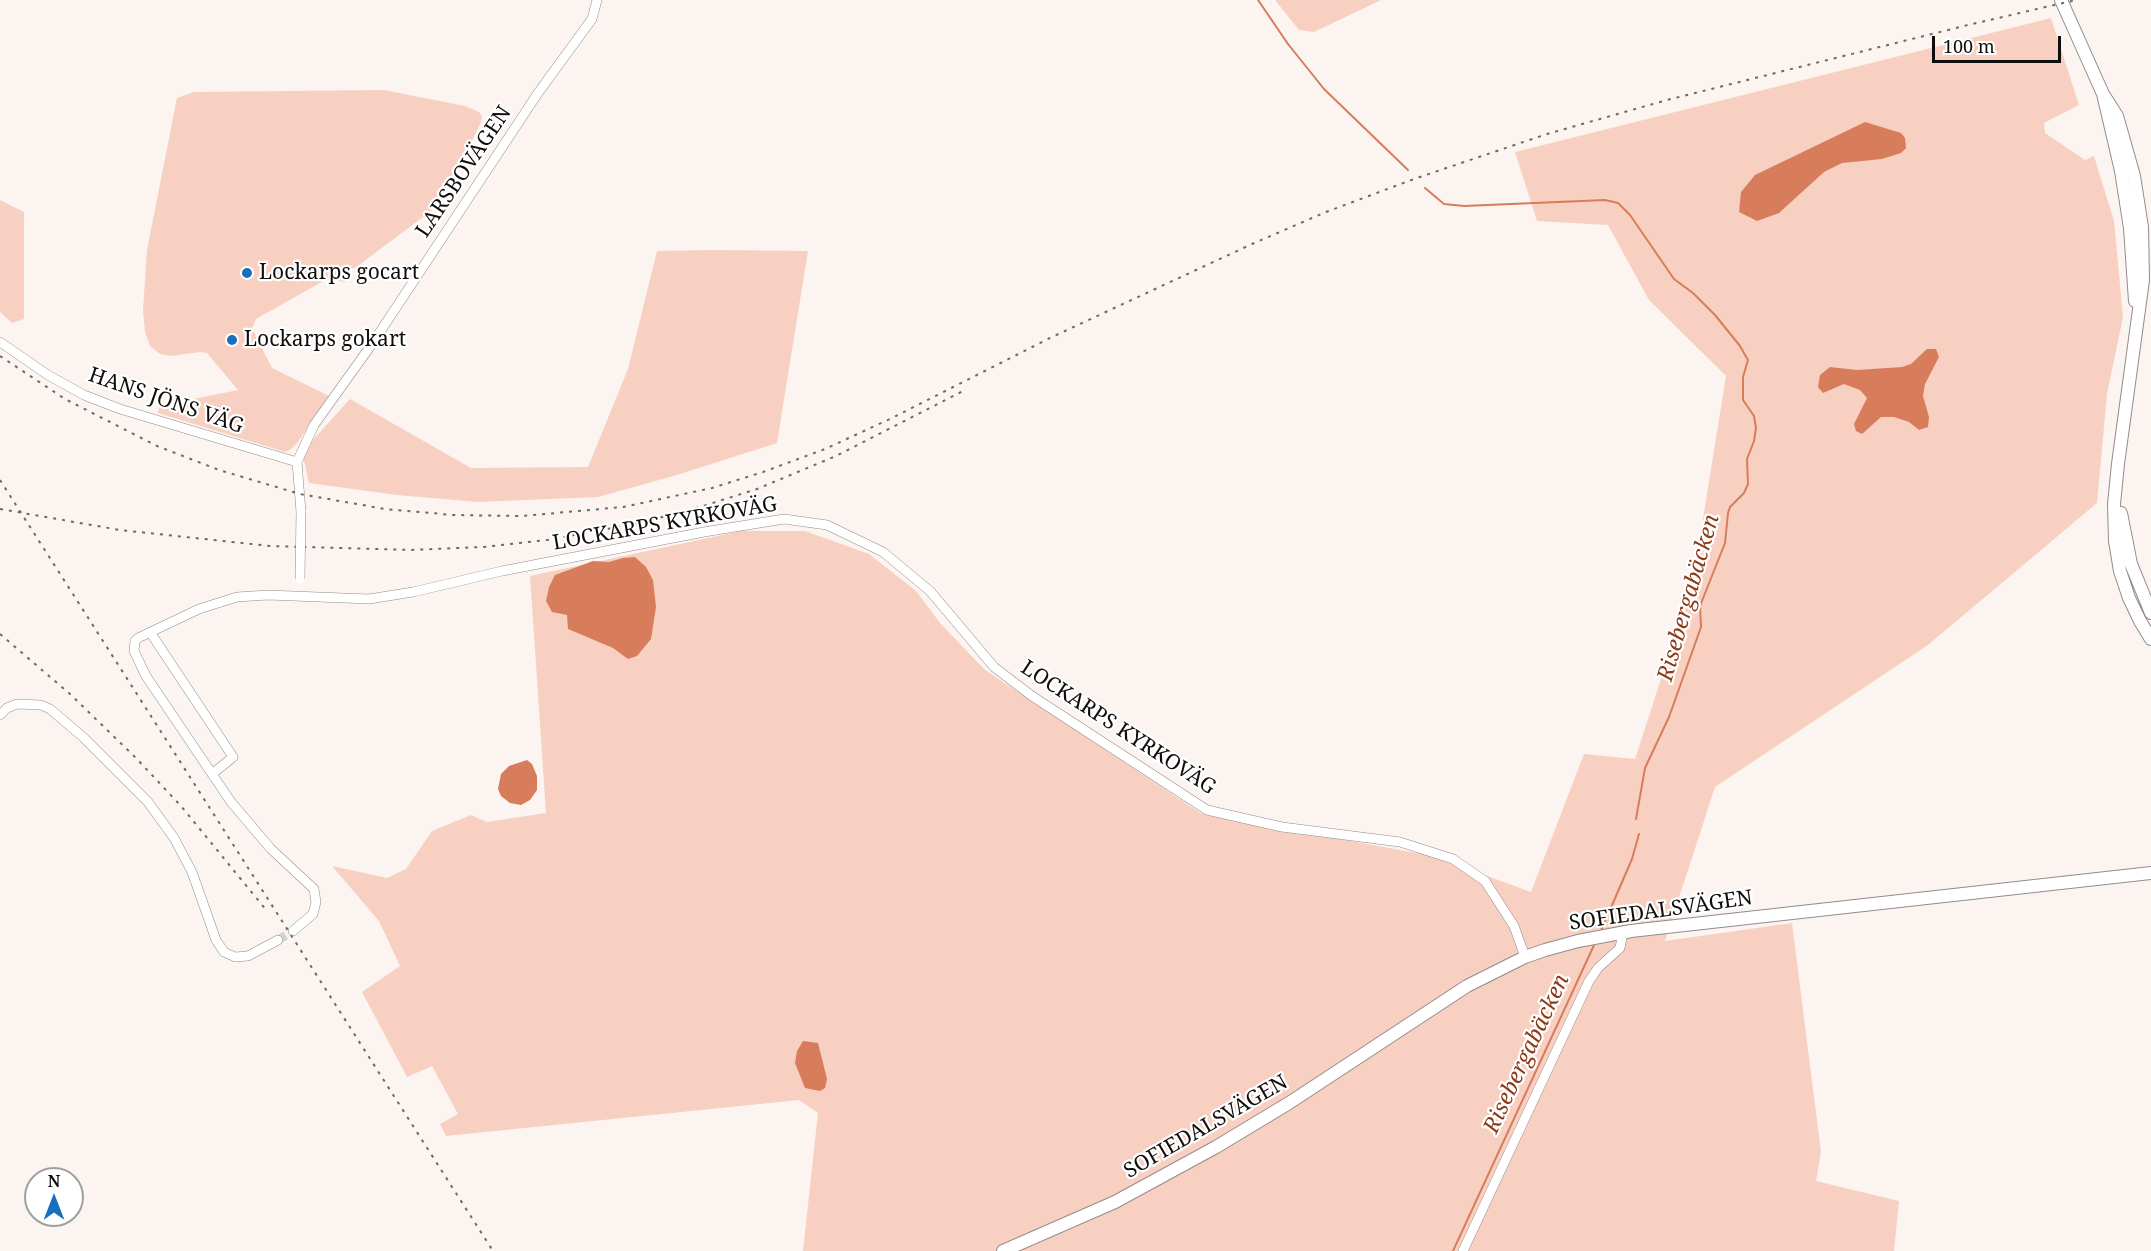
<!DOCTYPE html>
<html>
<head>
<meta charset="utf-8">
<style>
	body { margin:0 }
	#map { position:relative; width:2151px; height:1251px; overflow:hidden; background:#fbf4f1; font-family:"Noto Serif",serif }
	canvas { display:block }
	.north { position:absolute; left:24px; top:1167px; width:60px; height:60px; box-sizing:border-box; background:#fff; border:2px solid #9f9f9e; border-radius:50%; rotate:0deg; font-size:16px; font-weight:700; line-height:24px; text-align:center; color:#100e0d }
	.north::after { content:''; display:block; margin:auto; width:21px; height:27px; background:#196fbc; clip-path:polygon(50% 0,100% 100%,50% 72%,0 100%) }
	.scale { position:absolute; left:1932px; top:36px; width:129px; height:27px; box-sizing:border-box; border:3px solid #100e0d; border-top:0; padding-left:8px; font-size:18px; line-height:21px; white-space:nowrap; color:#100e0d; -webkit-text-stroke:4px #fff; paint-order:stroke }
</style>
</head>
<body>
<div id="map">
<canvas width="2151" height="1251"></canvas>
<div class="north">N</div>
<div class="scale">100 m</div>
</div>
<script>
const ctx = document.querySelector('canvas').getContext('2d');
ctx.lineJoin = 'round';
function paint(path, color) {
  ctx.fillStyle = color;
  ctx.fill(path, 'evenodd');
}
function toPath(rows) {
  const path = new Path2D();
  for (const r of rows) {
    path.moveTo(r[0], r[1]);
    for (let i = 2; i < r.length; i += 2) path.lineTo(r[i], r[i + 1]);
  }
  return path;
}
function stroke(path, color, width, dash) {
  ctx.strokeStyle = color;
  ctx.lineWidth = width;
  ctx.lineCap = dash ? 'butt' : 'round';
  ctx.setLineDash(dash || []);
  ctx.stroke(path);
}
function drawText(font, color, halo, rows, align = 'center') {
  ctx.font = font + ' "Noto Serif",serif';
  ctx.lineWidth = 4.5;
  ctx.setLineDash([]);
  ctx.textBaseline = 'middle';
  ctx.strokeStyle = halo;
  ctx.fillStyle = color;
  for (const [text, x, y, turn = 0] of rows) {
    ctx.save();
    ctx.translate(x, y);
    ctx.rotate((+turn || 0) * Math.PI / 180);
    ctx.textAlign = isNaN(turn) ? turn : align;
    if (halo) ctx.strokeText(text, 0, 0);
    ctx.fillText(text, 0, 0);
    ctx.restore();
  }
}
const green = toPath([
	[1275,0,1381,0,1314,32,1299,30],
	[2051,18,2079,105,2044,123,2045,133,2085,160,2094,156,2114,221,2123,317,2107,394,2097,503,1928,645,1715,787,1665,941,1792,923,1821,1152,1816,1181,1899,1201,1894,1251,803,1251,818,1113,799,1100,446,1136,440,1124,458,1114,432,1066,407,1077,362,992,400,966,379,921,332,866,387,878,406,869,432,831,471,815,487,822,546,813,530,576,741,531,805,531,869,554,916,591,940,623,985,670,1202,814,1433,856,1531,892,1584,754,1635,759,1693,581,1726,376,1649,300,1608,225,1537,221,1515,152],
	[384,90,465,106,479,112,482,116,481,122,459,168,431,211,355,268,349,269,349,278,345,282,327,279,256,319,252,328,272,368,329,396,298,442,291,449,285,452,158,413,159,406,238,390,207,353,200,352,171,356,160,354,150,346,145,332,143,310,147,250,177,98,194,92],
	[0,200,24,212,24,319,12,323,0,312],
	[714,250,808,251,777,443,677,475,598,497,478,502,397,495,309,483,302,452,350,399,471,468,588,467,628,369,657,251]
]);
const water = toPath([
	[1865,122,1901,133,1905,138,1906,148,1901,153,1882,159,1842,163,1824,172,1779,213,1757,221,1739,212,1741,192,1755,175],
	[1927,349,1936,349,1939,357,1925,384,1923,396,1929,417,1928,427,1919,430,1909,422,1894,417,1881,417,1862,434,1856,431,1854,424,1867,398,1860,390,1844,384,1823,393,1818,387,1820,375,1830,367,1857,370,1902,367,1911,364],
	[635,557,646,567,653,580,656,607,651,639,637,656,628,659,613,648,568,629,567,615,552,612,546,601,549,587,555,575,593,561,609,562,623,558],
	[527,760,532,764,537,776,537,790,530,800,521,805,510,803,501,796,498,789,501,774,509,766],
	[803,1041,818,1043,827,1079,825,1088,820,1091,805,1088,795,1063,797,1051]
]);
const stream = toPath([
	[1258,0,1288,44,1324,89,1408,170],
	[1425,188,1444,204,1464,206,1605,200,1618,203,1630,215,1674,279,1693,293,1715,315,1740,346,1748,360,1743,377,1743,400,1754,416,1756,428,1754,441,1747,459,1748,484,1744,493,1730,507,1728,513,1725,543,1700,606,1701,627,1669,717,1645,768,1636,819],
	[1600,933,1632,859,1639,834],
	[1453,1251,1595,943]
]);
const minorTunnel = toPath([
	[278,940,293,931]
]);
const minor = toPath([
	[0,342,48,375,84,395,120,409,297,462],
	[301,512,297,462,314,425,372,344,538,93,592,19,597,0],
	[150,632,233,757,212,774],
	[0,715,7,708,17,704,41,705,50,709,83,737,148,802,174,838,192,872,216,940,224,952,235,957,248,956,278,940],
	[293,931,313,914,316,902,314,889,271,849,231,802,146,676,134,651,135,641,138,638,199,609,237,597,268,595,369,599,413,592,502,571,704,532,784,519,827,525,883,552,930,591,994,667,1032,696,1207,810,1282,827,1400,842,1453,859,1485,881,1514,926,1525,957],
	[1463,1251,1589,981,1598,968,1620,948,1623,932]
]);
const major = toPath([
	[2061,0,2103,94,2121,171,2130,228,2135,301],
	[2103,94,2117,116,2134,176,2142,227,2143,280,2118,464,2114,504,2115,541,2120,571,2129,598,2140,621,2151,639],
	[2121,513,2131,564,2151,613],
	[1003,1251,1115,1202,1216,1147,1289,1103,1467,986,1525,957,1545,950,1578,941,1631,931,2151,873]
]);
const rail = toPath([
	[0,356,65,399,157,446,219,470,300,494,385,509,453,515,522,516,623,507,712,488,763,472,825,449,890,419,1052,337,1252,244,1326,212,1414,179,1547,134,1667,100,1968,25,2076,0],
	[0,480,493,1251],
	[0,509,120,530,270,546,410,550,483,547,547,540,640,523,700,507,757,489,836,456,965,390],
	[0,634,70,694,136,758,181,806,267,911]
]);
const minorBridge = toPath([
	[300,579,301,512]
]);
const markers = [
	[247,273,6,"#196fbc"],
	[232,340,6,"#196fbc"]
];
const streetNames = [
	["LARSBOVÄGEN",464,172,-56],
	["HANS JÖNS VÄG",166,401,19],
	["LOCKARPS KYRKOVÄG",665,524,-10],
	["LOCKARPS KYRKOVÄG",1118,728,33],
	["SOFIEDALSVÄGEN",1661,911,-8],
	["SOFIEDALSVÄGEN",1206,1127,-30]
];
const poiNames = [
	["Lockarps gocart",259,273],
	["Lockarps gokart",244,340]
];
const waterNames = [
	["Risebergabäcken",1689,598,-74],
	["Risebergabäcken",1527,1054,-65]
];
paint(green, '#f8d0c1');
paint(water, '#d77d5b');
stroke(stream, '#d77d5b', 2);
stroke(minorTunnel, '#d8d2cf', 9, [9, 4.5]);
stroke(minor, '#938c8a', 10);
stroke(major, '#938c8a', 14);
stroke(minor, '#fff', 9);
stroke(major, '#fff', 12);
stroke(rail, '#6d6967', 2, [3, 6]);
stroke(minorBridge, '#938c8a', 10, []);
stroke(minorBridge, '#fff', 9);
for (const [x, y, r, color] of markers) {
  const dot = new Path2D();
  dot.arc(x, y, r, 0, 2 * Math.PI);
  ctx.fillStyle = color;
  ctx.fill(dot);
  stroke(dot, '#fff', 2);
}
drawText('21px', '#100e0d', '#fff', streetNames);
drawText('21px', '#100e0d', '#fff', poiNames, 'left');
drawText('italic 22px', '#8c3a17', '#fff', waterNames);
</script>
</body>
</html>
